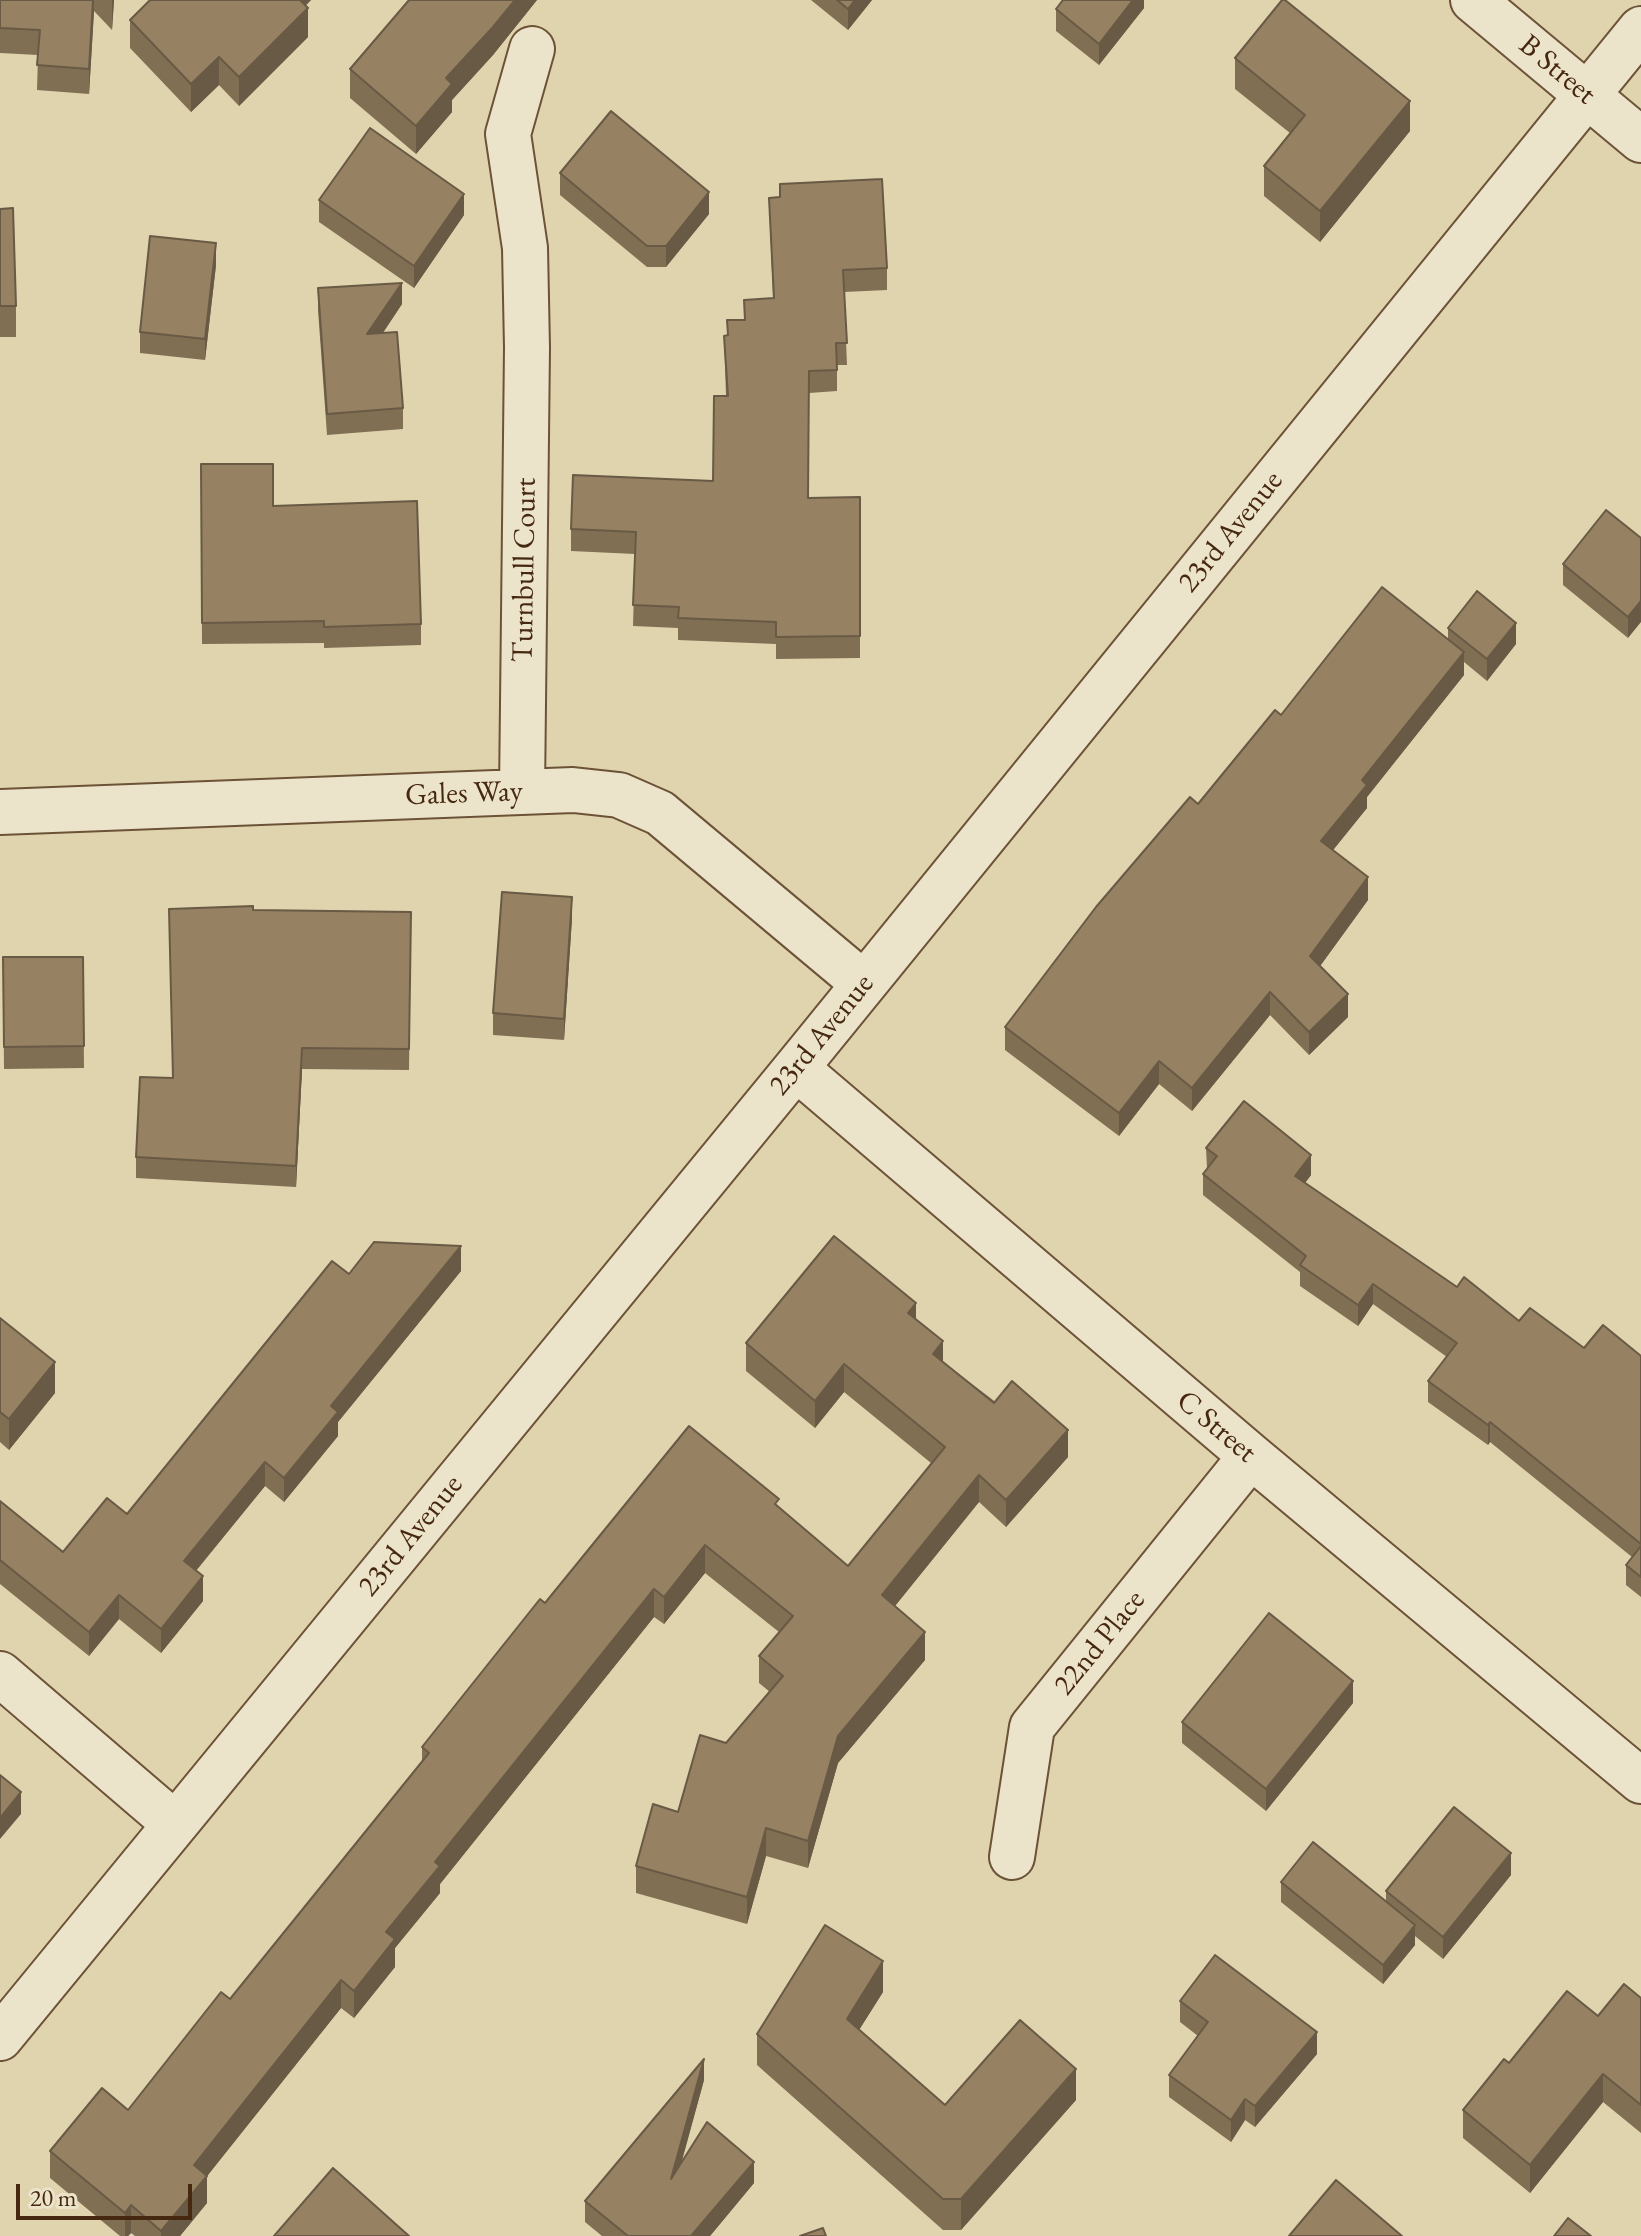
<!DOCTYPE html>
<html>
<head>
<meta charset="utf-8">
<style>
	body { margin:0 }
	#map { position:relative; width:1641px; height:2236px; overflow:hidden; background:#e0d4ae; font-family:"EB Garamond",serif }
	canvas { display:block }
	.scale { position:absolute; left:16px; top:2184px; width:176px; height:36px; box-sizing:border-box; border:4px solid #46270f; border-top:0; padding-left:10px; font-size:24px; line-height:28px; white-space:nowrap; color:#46270f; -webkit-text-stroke:6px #ebe3ca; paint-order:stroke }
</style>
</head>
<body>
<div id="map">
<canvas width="1641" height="2236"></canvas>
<div class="scale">20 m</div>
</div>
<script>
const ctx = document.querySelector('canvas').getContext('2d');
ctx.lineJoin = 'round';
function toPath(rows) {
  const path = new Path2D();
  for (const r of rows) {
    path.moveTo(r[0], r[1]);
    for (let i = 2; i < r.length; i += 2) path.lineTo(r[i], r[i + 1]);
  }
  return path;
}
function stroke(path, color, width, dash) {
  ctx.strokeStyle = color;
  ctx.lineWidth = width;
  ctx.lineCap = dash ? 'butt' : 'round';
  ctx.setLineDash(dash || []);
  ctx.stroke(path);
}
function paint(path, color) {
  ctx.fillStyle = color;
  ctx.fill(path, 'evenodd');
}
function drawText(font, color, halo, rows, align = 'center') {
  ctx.font = font + ' "EB Garamond",serif';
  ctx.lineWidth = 8;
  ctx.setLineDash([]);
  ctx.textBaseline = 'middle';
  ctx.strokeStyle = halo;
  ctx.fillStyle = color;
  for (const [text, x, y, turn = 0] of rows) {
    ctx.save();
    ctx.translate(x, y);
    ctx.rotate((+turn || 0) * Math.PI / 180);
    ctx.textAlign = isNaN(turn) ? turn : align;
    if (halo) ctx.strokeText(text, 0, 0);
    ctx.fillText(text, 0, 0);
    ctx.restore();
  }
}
const minor = toPath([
	[1473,0,1641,140],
	[522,792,527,348,525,248,508,134,532,49],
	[0,812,573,790,619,795,660,813,863,983],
	[796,1068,1251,1456,1641,1781],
	[0,1674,175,1824],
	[1012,1857,1032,1727,1251,1456],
	[0,2038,796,1068,1641,29]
]);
const wall = toPath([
	[0,0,114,0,112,30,94,11,89,94,37,90,38,55,0,53],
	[150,0,311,0,305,6,308,37,239,106,219,85,191,112,130,48,130,20],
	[409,0,537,0,493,55,452,100,452,112,416,154,350,98,350,69],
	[811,0,872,0,848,30],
	[1144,0,1144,8,1099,65,1056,31,1056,9],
	[1235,58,1410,131,1320,242,1264,196,1264,166,1290,133,1235,89],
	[560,173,709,214,666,267,647,267,560,195],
	[780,184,887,268,887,290,844,292,847,365,837,365,837,391,809,393,809,498,860,497,860,658,776,659,776,644,678,640,678,628,633,626,635,554,571,551,571,529,713,481,726,396,724,336,727,335,727,320,744,320,744,300,773,298,769,198,780,197],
	[319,200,464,215,414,288,319,222],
	[0,209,16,306,16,337,0,337],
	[216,265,205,360,140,353,140,332],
	[318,288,402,304,383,333,403,408,403,429,327,435,318,310],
	[201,464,273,506,421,624,421,645,324,648,324,643,202,644],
	[1641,538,1628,638,1563,585,1563,564],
	[1448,628,1516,644,1487,681,1464,662,1464,675,1367,797,1367,808,1333,850,1368,900,1320,966,1348,1017,1309,1055,1270,1015,1192,1111,1159,1084,1119,1136,1005,1050,1005,1027,1198,804,1281,715,1448,639],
	[253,910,411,912,409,1070,302,1069,296,1187,136,1178,136,1157],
	[572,918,564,1040,493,1035,493,1013],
	[3,957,83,957,84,1068,4,1069],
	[1206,1148,1311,1175,1305,1183,1457,1287,1519,1321,1584,1348,1641,1356,1641,1597,1626,1585,1626,1565,1632,1557,1490,1442,1488,1445,1428,1402,1428,1381,1447,1357,1373,1304,1358,1326,1300,1286,1300,1272,1203,1195,1203,1174,1207,1169],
	[461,1271,338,1422,338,1436,284,1502,265,1486,196,1571,203,1601,161,1653,119,1619,89,1656,0,1584,0,1501,63,1552,127,1514,349,1274],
	[0,1318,55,1393,9,1450,0,1442],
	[916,1319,943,1362,1068,1457,1006,1527,979,1502,895,1606,925,1660,838,1763,808,1868,766,1856,747,1924,636,1893,636,1866,678,1812,726,1743,770,1692,759,1683,759,1656,779,1632,705,1573,664,1624,654,1617,440,1884,440,1893,395,1948,395,1967,354,2018,341,2008,207,2176,207,2203,180,2236,135,2236,131,2233,128,2236,120,2236,50,2178,50,2151,128,2110,230,1999,422,1762,422,1747,545,1603,779,1508,848,1566,931,1463,844,1392,815,1428,746,1371,746,1343],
	[1353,1703,1266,1811,1182,1743,1182,1722],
	[1511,1875,1443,1959,1415,1936,1415,1945,1383,1984,1281,1902,1281,1882,1386,1902,1386,1891],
	[883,1992,859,2030,945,2105,1076,2100,961,2230,943,2230,757,2065,757,2034],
	[1641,1998,1641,2133,1603,2102,1530,2193,1463,2138,1463,2110,1509,2063,1598,2016],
	[1180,2001,1317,2054,1255,2127,1245,2120,1231,2142,1169,2097,1169,2075,1198,2036,1180,2022],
	[704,2080,681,2163,754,2183,710,2236,602,2236,585,2222,585,2201]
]);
const shadedWall = toPath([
	[93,0,94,11,89,94,89,69],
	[112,0,114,0,112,30],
	[291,0,311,0,291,20],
	[515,0,537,0,493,55,452,100,452,112,416,154,416,126,446,78],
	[855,0,872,0,848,30,848,9],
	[1133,0,1144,0,1144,8,1099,65,1099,44],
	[308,8,308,37,239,106,239,77],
	[219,57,219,85,191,112,191,84],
	[1410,101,1410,131,1320,242,1320,211],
	[709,192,709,214,666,267,666,246],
	[464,194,464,215,414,288,414,266],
	[216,243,216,265,205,360,205,339],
	[402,283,402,304,367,356,367,334],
	[1641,601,1641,622,1628,638,1628,617],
	[1516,623,1516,644,1487,681,1487,659],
	[1464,652,1464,675,1367,797,1367,808,1321,865,1321,841,1362,780],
	[1368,877,1368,900,1310,980,1310,956],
	[572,897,572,918,564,1040,564,1019],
	[1270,992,1270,1015,1192,1111,1192,1088],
	[1348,994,1348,1017,1309,1055,1309,1032],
	[302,1048,302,1069,296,1187,296,1166],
	[1159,1061,1159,1084,1119,1136,1119,1113],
	[1311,1155,1311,1175,1295,1196,1295,1176],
	[461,1246,461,1271,338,1422,338,1436,284,1502,284,1478,331,1406],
	[1373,1284,1373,1304,1358,1326,1358,1305],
	[916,1303,916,1330,908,1313],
	[943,1341,943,1369,933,1354],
	[55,1362,55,1393,9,1450,9,1419],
	[844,1364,844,1392,815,1428,815,1401],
	[1490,1422,1490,1442,1488,1445,1488,1425],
	[1068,1430,1068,1457,1006,1527,1006,1500],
	[265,1462,265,1486,184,1585,184,1561],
	[979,1475,979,1502,882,1622,882,1595],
	[705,1545,705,1573,664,1624,664,1597],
	[203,1576,203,1601,161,1653,161,1629],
	[654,1589,654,1617,440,1884,440,1893,395,1948,395,1967,354,2018,354,1991,386,1932,435,1862],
	[119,1595,119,1619,89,1656,89,1632],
	[925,1632,925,1660,838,1763,808,1868,808,1841,838,1736],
	[1353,1681,1353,1703,1266,1811,1266,1789],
	[21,1792,21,1814,0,1839,0,1818],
	[766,1828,766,1856,747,1924,747,1897],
	[1511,1853,1511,1875,1443,1959,1443,1937],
	[1415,1925,1415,1945,1383,1984,1383,1965],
	[883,1961,883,1992,847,2049,847,2019],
	[341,1980,341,2008,204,2180,207,2176,207,2203,180,2236,161,2236,161,2231,194,2165],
	[1317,2032,1317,2054,1255,2127,1255,2106],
	[704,2059,704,2080,671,2201,671,2179],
	[1076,2069,1076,2100,961,2230,961,2199],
	[1603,2074,1603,2102,1530,2193,1530,2165],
	[1245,2099,1245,2120,1231,2142,1231,2120],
	[754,2162,754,2183,710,2236,691,2236],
	[131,2205,131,2233,128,2236,125,2236,125,2213]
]);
const building = toPath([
	[0,0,93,0,89,69,37,65,40,30,0,28,0,0],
	[150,0,300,0,308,8,239,77,219,57,191,84,130,20,150,0],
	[409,0,515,0,493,27,446,78,452,84,416,126,350,69,409,0],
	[837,0,855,0,848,9,837,0],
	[1063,0,1133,0,1099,44,1056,9,1063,0],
	[1282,0,1285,0,1410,101,1320,211,1264,166,1305,115,1235,58,1282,0],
	[611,111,709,192,666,246,647,246,560,173,611,111],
	[370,128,464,194,414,266,319,200,370,128],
	[882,179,887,268,843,270,847,343,836,343,837,370,809,371,808,498,860,497,860,636,776,637,776,622,678,618,679,607,633,605,636,532,571,529,573,475,713,481,714,396,728,396,724,336,728,335,727,320,745,320,744,300,774,298,769,198,780,197,780,184,882,179],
	[13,208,16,306,0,306,0,209,13,208],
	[150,236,216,243,205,339,140,332,150,236],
	[402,283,367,334,397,332,403,408,327,414,318,288,402,283],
	[201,464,273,464,273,506,417,501,421,624,324,627,324,621,202,623,201,464],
	[1606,510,1641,538,1641,601,1628,617,1563,564,1606,510],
	[1382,587,1464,652,1362,780,1367,785,1321,841,1368,877,1310,956,1348,994,1309,1032,1270,992,1192,1088,1159,1061,1119,1113,1005,1027,1096,907,1190,797,1198,804,1275,710,1281,715,1382,587],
	[1477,591,1516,623,1487,659,1448,628,1477,591],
	[502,892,572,897,564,1019,493,1013,502,892],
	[253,906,253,910,411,912,409,1049,302,1048,296,1166,136,1157,140,1077,173,1078,169,909,253,906],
	[3,957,83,957,84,1046,4,1047,3,957],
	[1244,1101,1311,1155,1295,1176,1457,1287,1464,1277,1519,1321,1530,1308,1584,1348,1603,1325,1641,1356,1641,1544,1490,1422,1488,1425,1428,1381,1457,1343,1373,1284,1358,1305,1300,1265,1306,1256,1203,1174,1217,1156,1206,1148,1244,1101],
	[834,1236,916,1303,908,1313,943,1341,933,1354,994,1403,1012,1381,1068,1430,1006,1500,979,1475,882,1595,925,1632,838,1736,808,1841,766,1828,747,1897,636,1866,653,1804,678,1812,700,1735,726,1743,783,1676,759,1656,793,1616,705,1545,664,1597,654,1589,435,1862,440,1866,386,1932,395,1939,354,1991,341,1980,194,2165,207,2176,161,2231,131,2205,125,2213,50,2151,102,2088,128,2110,221,1992,230,1999,429,1753,422,1747,540,1599,545,1603,689,1426,779,1499,775,1504,848,1566,945,1447,844,1364,815,1401,746,1343,834,1236],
	[374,1242,461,1246,331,1406,338,1412,284,1478,265,1462,184,1561,203,1576,161,1629,119,1595,89,1632,0,1560,0,1501,63,1552,107,1498,127,1514,332,1261,349,1274,374,1242],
	[0,1318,55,1362,9,1419,0,1412,0,1318],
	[1641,1546,1641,1577,1626,1565,1641,1546],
	[1269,1613,1353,1681,1266,1789,1182,1722,1269,1613],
	[0,1775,21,1792,0,1818,0,1775],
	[1454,1807,1511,1853,1443,1937,1386,1891,1454,1807],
	[1313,1842,1415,1925,1383,1965,1281,1882,1313,1842],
	[825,1925,883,1961,847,2019,945,2105,1020,2020,1076,2069,961,2199,943,2199,757,2034,825,1925],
	[1215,1955,1317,2032,1255,2106,1245,2099,1231,2120,1169,2075,1208,2022,1180,2001,1215,1955],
	[1624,1984,1641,1998,1641,2105,1603,2074,1530,2165,1463,2110,1504,2059,1509,2063,1567,1991,1598,2016,1624,1984],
	[704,2059,671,2179,707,2122,754,2162,691,2236,628,2236,585,2201,704,2059],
	[333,2168,409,2236,274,2236,333,2168],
	[1336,2180,1402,2236,1289,2236,1336,2180],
	[1568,2218,1591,2236,1554,2236,1568,2218],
	[823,2228,826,2236,800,2236,823,2228]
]);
const streetNames = [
	["B Street",1557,70,40],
	["23rd Avenue",1231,532,-51],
	["Turnbull Court",525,570,-89],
	["Gales Way",464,794,-2],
	["23rd Avenue",822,1035,-51],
	["C Street",1216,1427,40],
	["23rd Avenue",411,1536,-51],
	["22nd Place",1100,1643,-51]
];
stroke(minor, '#6c5237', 48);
stroke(minor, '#ebe3ca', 44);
paint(wall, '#816f54');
paint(shadedWall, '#695a45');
paint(building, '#968162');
stroke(building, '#695a45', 2);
drawText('30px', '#46270f', '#ebe3ca', streetNames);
</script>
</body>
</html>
